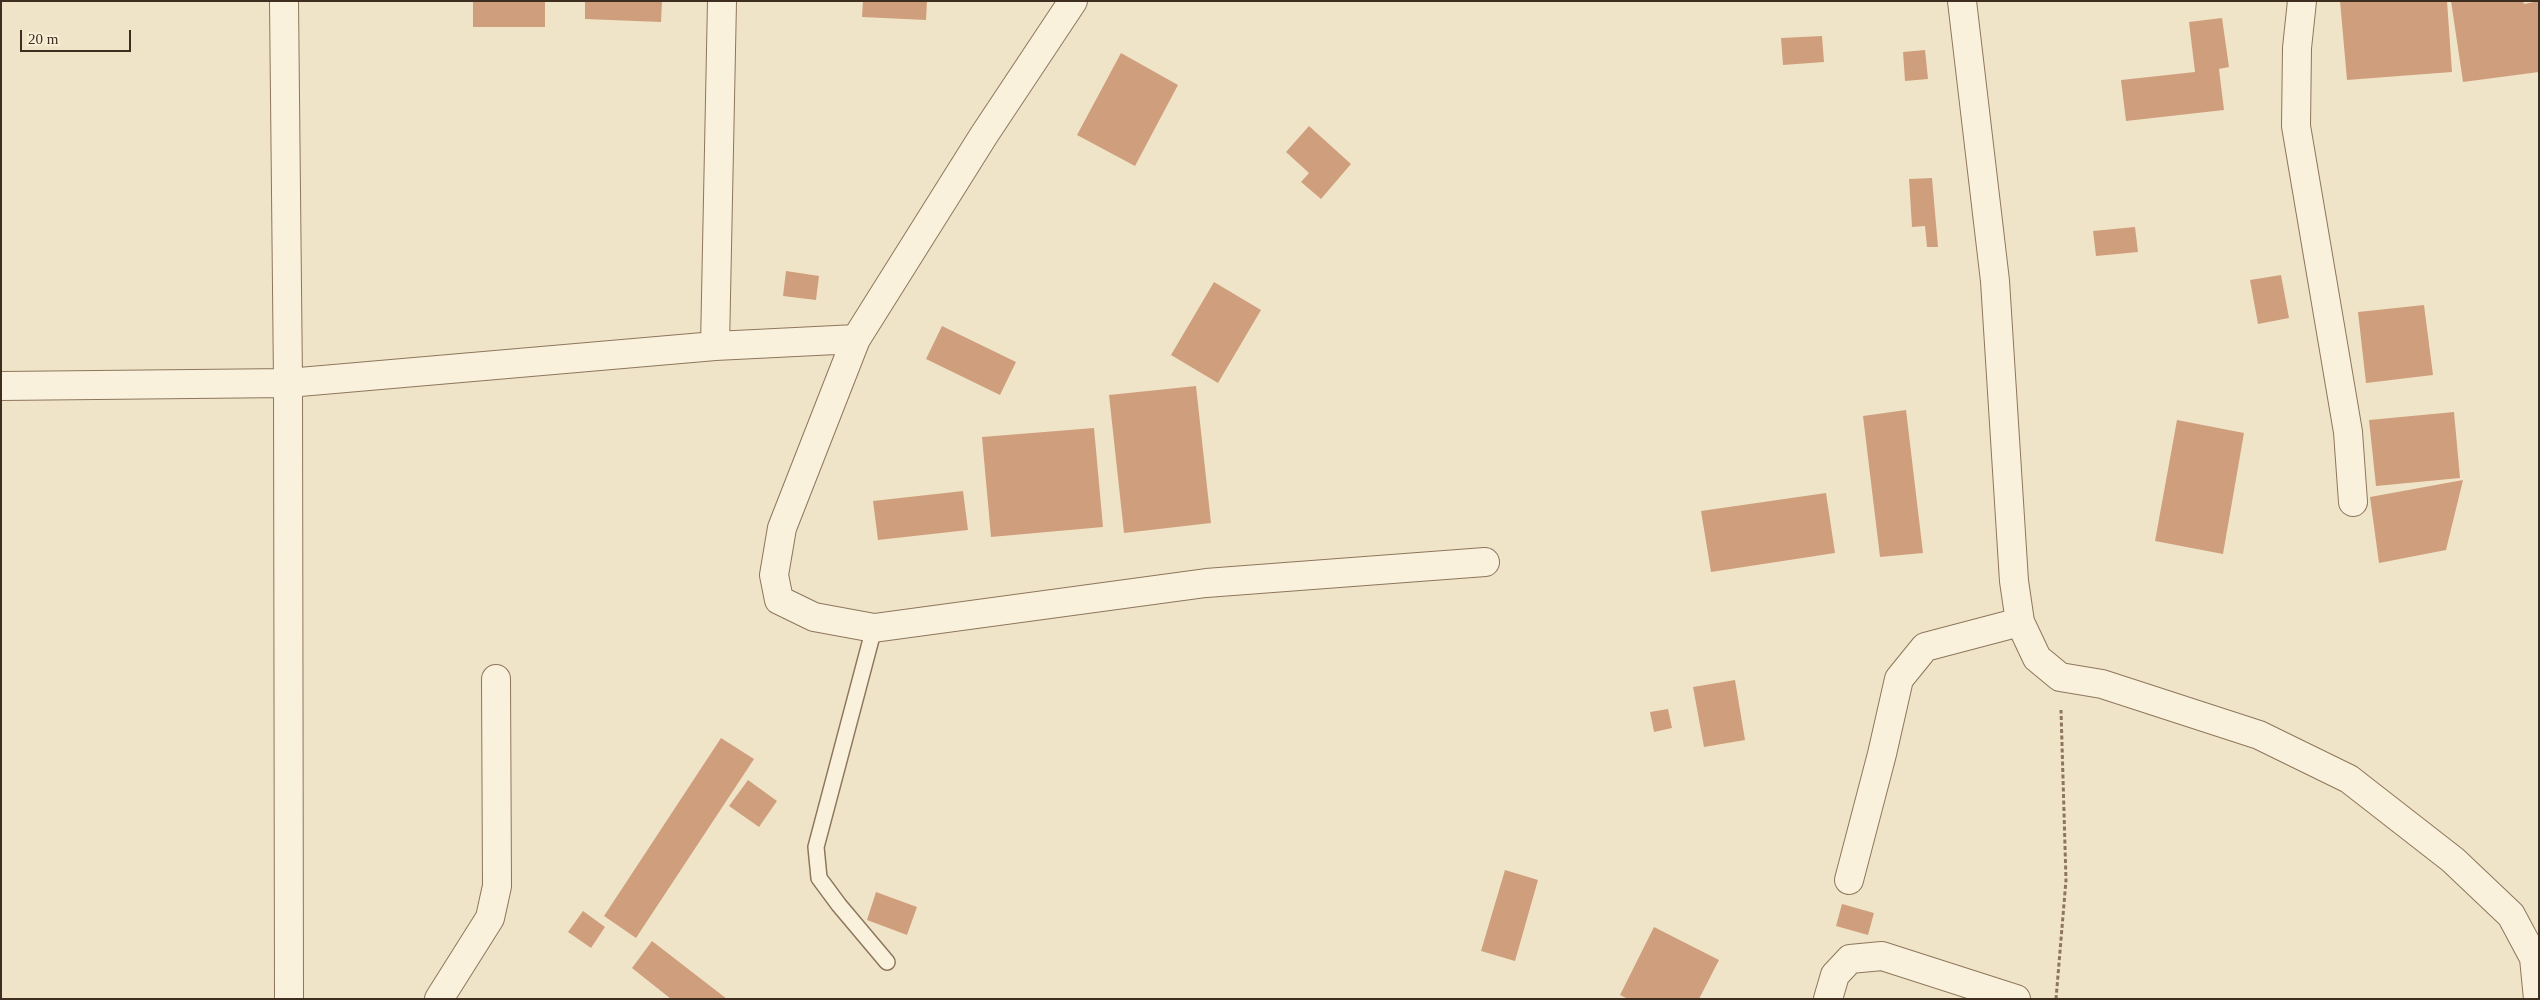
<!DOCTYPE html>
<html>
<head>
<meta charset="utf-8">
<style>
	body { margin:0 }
	#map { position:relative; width:2540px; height:1000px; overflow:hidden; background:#f0e4c8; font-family:"Times New Roman",serif }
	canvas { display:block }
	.frame { position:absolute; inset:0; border:2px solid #3d2e20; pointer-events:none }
	.scale { position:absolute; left:20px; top:30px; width:111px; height:22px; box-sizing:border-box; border:2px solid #3d2e20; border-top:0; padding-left:6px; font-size:15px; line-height:18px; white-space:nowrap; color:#3d2e20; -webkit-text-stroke:4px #f7eed8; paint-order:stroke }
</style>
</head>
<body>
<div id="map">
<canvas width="2540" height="1000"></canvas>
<div class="frame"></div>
<div class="scale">20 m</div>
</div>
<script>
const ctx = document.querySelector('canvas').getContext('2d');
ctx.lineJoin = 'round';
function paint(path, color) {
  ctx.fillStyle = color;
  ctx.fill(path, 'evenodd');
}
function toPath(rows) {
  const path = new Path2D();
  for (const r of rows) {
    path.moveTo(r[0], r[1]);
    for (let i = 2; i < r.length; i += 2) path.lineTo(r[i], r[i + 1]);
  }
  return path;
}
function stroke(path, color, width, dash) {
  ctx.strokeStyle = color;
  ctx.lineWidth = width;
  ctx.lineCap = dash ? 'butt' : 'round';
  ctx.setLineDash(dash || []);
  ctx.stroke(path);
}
const building = toPath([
	[473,1,545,1,545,27,473,27],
	[585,1,662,1,661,22,585,19],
	[863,1,927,1,926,20,862,17],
	[2340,1,2447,1,2452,72,2347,80],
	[2451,1,2523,1,2524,4,2539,1,2539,72,2463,82],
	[2222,18,2229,67,2219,69,2224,110,2126,121,2121,80,2195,72,2189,22],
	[1822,36,1824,62,1783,65,1781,38],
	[1925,50,1928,79,1905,81,1903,52],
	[1121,53,1178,85,1135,166,1077,135],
	[1309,126,1351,164,1321,199,1301,182,1309,173,1286,152],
	[1932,178,1938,247,1927,247,1925,226,1912,227,1909,179],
	[2135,227,2138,252,2096,256,2093,231],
	[786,271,819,276,816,300,783,296],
	[2281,275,2289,318,2258,324,2250,280],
	[1214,282,1261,310,1218,383,1171,355],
	[2424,305,2433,375,2366,383,2358,312],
	[942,326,1016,362,1000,395,926,359],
	[1196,386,1211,523,1124,533,1109,395],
	[1906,410,1923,553,1880,557,1863,416],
	[2454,412,2460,478,2376,486,2369,420],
	[2177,420,2244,433,2223,554,2155,541],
	[1094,428,1103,527,991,537,982,437],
	[2463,480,2446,550,2379,563,2370,497],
	[963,491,968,530,878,540,873,501],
	[1826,493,1835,553,1711,572,1701,511],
	[1735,680,1745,740,1704,747,1693,687],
	[1668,709,1672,728,1654,732,1650,712],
	[721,738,754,759,636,938,604,916],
	[748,780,777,801,759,827,729,806],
	[1505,870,1538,880,1515,961,1481,951],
	[876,892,917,907,907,935,867,920],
	[1842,904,1874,913,1868,935,1836,926],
	[583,911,605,927,591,948,568,932],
	[1654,927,1719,960,1699,999,1628,999,1620,995],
	[652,941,727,999,671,999,632,968]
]);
const path = toPath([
	[2056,999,2066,880,2061,710]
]);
const service = toPath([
	[874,628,816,847,819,878,839,905,887,962]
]);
const minor = toPath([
	[284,1,288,383,289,999],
	[1073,1,984,135,856,339,782,528,774,575,779,600,814,617,874,628,1206,583,1485,562],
	[1962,1,1995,281,2014,581,2020,622,2037,658,2060,677,2102,684,2259,735,2349,779,2453,860,2511,915,2534,958,2538,999],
	[2302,1,2297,48,2296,126,2348,432,2353,502],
	[715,346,722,1],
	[1,386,288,383,715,346,856,339],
	[1849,880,1882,754,1899,679,1925,647,2020,622],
	[439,999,490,918,497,886,496,679],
	[1828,999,1835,975,1850,959,1882,956,2016,999]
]);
paint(building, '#cf9f7d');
stroke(service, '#8d765c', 18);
stroke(minor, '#8d765c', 30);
stroke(path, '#8d765c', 3, [4, 2.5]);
stroke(service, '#faf1dc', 15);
stroke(minor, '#faf1dc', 28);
</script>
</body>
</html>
